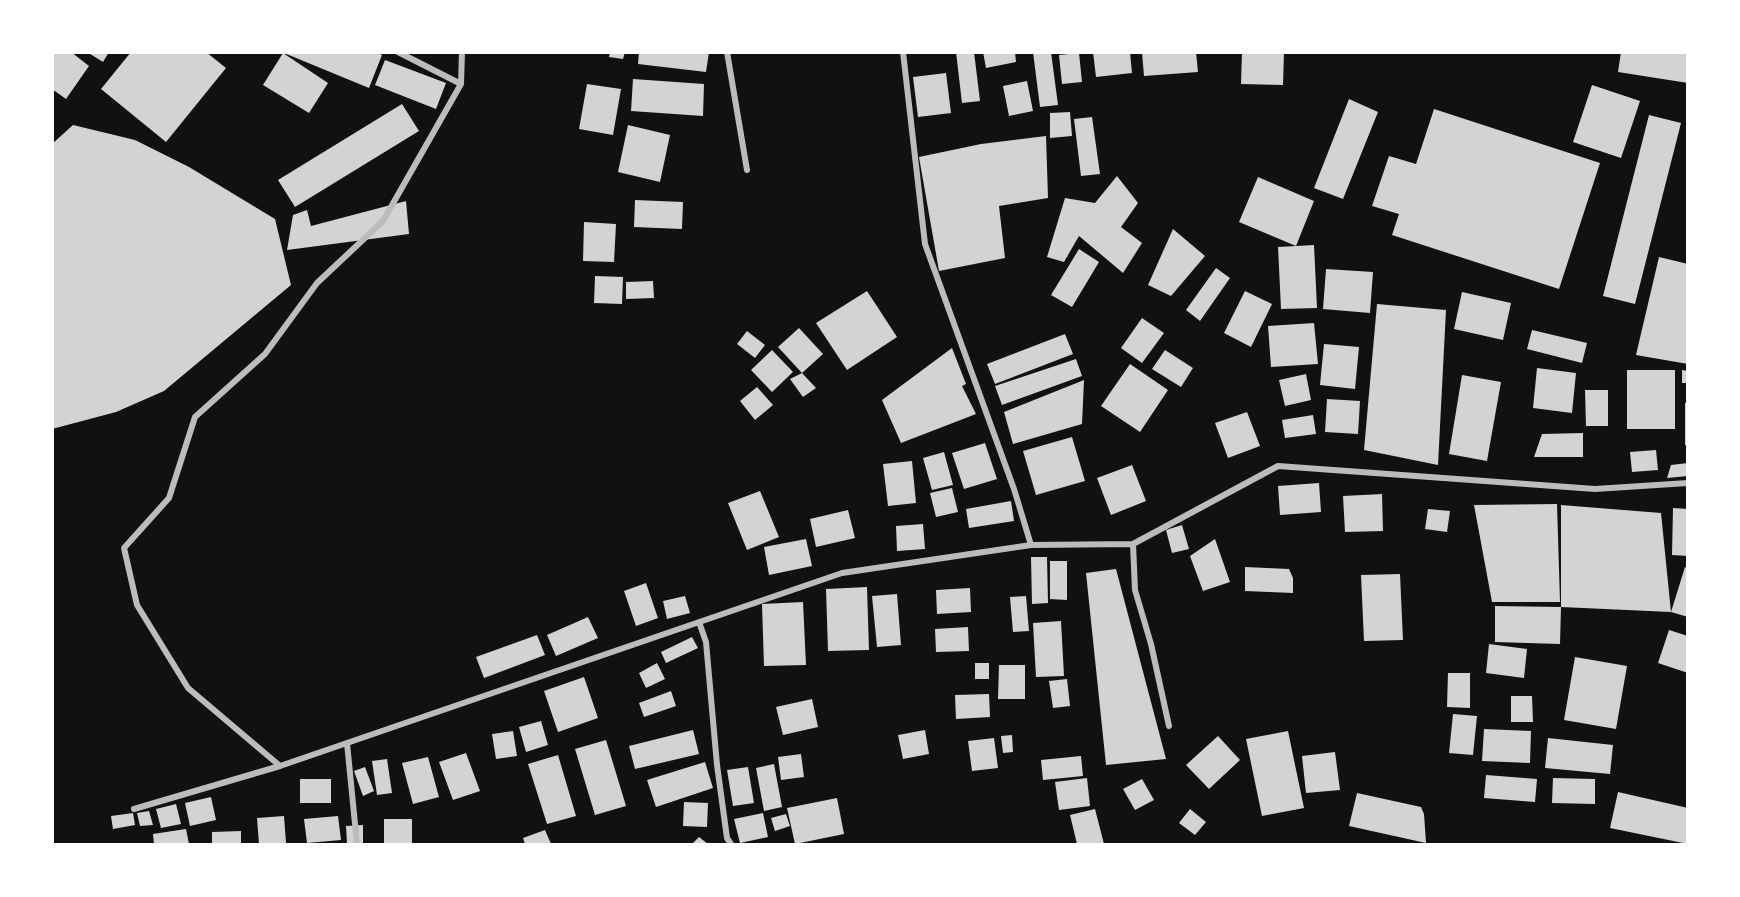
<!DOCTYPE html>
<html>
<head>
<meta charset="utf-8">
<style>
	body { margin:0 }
	#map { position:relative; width:1740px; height:897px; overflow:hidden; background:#111; font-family:"IBM Plex Serif",serif }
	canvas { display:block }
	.frame { position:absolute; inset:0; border:54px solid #fff; pointer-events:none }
</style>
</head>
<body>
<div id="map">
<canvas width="1740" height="897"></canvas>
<div class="frame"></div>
</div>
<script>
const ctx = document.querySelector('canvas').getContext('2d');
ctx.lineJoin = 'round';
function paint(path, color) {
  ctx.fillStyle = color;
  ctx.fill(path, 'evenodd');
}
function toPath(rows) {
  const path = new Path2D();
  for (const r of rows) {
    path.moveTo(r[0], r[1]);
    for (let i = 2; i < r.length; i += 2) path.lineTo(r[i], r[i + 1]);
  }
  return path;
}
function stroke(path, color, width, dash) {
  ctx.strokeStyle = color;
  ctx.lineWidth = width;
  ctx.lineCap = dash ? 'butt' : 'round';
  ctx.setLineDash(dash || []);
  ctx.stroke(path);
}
const building = toPath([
	[52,52,71,52,89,66,66,99,52,89],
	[87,52,109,52,103,62],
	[131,52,206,52,226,68,166,142,101,89],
	[376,52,382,55,369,88,284,53],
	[610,52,625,52,623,59,609,57],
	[639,52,709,52,706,72,638,64],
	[956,52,974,52,980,101,962,103],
	[983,52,1015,52,1016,62,986,68],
	[1033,52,1051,52,1058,105,1040,107],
	[1093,52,1130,52,1132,73,1096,77],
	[1142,52,1196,52,1198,72,1144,76],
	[1242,52,1284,52,1283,85,1241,84],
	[1621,52,1688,52,1688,83,1618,72],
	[283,53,328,83,309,113,263,85],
	[1079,53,1082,82,1062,84,1059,55],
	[385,60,446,83,436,109,375,85],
	[946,73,951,113,918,117,913,77],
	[633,79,704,84,703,116,631,111],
	[1027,81,1033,111,1009,116,1003,86],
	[587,84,621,89,613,135,579,129],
	[1592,85,1640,101,1621,158,1573,142],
	[1349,99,1378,112,1343,199,1314,188],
	[402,104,419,131,295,207,278,180],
	[1434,109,1600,163,1559,289,1392,235,1399,214,1372,206,1389,156,1416,164],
	[1070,112,1072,136,1050,138,1050,113],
	[1649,115,1681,123,1635,304,1603,296],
	[1092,117,1100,174,1081,176,1074,119],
	[73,125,135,140,189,167,275,219,291,285,164,391,116,412,52,429,52,144],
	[628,125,670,135,660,182,618,172],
	[1046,136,1048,198,999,206,1005,258,939,271,919,157,981,144],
	[1117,176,1138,203,1121,227,1142,243,1123,273,1079,236,1064,262,1047,257,1065,198,1095,203],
	[1258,177,1314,201,1296,246,1314,245,1317,308,1281,309,1278,247,1296,246,1239,222],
	[635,200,683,202,682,229,634,227],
	[406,201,409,234,287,250,293,215,307,210,311,226],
	[584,222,616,224,614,262,583,261],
	[1173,229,1205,256,1171,296,1148,285],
	[1079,249,1099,262,1072,307,1051,295],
	[1659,257,1688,264,1688,364,1636,355],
	[1216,268,1230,278,1200,321,1186,310],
	[1326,269,1373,272,1370,313,1323,309],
	[595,276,623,277,622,304,594,303],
	[653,281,654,298,626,299,626,282],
	[867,291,897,337,847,370,816,323],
	[1245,291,1272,304,1251,347,1224,333],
	[1462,292,1511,303,1503,340,1454,329],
	[1377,304,1446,310,1438,465,1364,450],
	[1142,318,1164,333,1142,363,1121,348],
	[1314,323,1318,364,1271,367,1268,326],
	[799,328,823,354,802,373,778,347],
	[1532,330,1587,343,1582,363,1527,349],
	[747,331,765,345,755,358,737,344],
	[1065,334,1073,354,995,384,987,364],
	[1324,344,1359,347,1355,389,1320,385],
	[952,348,966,384,962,386,976,414,901,443,882,400],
	[772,350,793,372,772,392,751,370],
	[1165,350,1193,368,1181,387,1152,369],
	[1076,359,1082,376,1002,405,995,386],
	[1130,364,1168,390,1140,432,1101,406],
	[1537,368,1576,373,1572,413,1533,408],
	[1627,370,1675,370,1675,429,1627,429],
	[1682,370,1688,371,1688,383,1682,383],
	[802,373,816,388,803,397,790,379],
	[1306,374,1311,400,1285,406,1279,380],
	[1462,375,1501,382,1487,461,1449,454],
	[1084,380,1082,424,1013,444,1004,412],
	[757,387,773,405,755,420,740,401],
	[1585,390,1608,390,1608,426,1586,426],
	[1327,399,1360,401,1358,434,1325,432],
	[1685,403,1688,403,1688,445,1685,445],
	[1247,412,1260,446,1228,458,1215,423],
	[1313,415,1316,434,1285,438,1282,420],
	[1583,433,1583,457,1534,457,1542,434],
	[1072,437,1085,481,1036,495,1023,451],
	[985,443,997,479,964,489,952,453],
	[1656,450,1658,470,1632,472,1630,452],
	[944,452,953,485,932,490,923,458],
	[912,461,916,503,888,506,883,464],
	[1688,463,1688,476,1667,478,1671,465],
	[1132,465,1146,501,1111,515,1097,478],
	[1319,483,1321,512,1280,515,1278,486],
	[952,488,958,512,936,517,930,493],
	[760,491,779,537,747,550,728,503],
	[1382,494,1383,531,1345,532,1343,496],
	[1011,501,1014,521,969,528,966,509],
	[1557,504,1560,602,1492,602,1474,505],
	[1561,505,1661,513,1671,612,1561,607],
	[1673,508,1688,509,1688,556,1672,555],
	[1428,509,1450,511,1447,532,1425,529],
	[848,510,855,538,816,547,810,519],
	[923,524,925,549,897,551,896,526],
	[1182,525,1189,549,1172,553,1166,530],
	[806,539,812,566,769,575,764,547],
	[1215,539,1230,582,1203,591,1190,556],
	[1031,557,1047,557,1048,603,1032,604],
	[1050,561,1067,561,1067,600,1050,599],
	[1245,567,1289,569,1293,578,1293,593,1245,591],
	[1685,567,1688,568,1688,617,1671,612],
	[1116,569,1166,759,1106,765,1086,573],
	[1400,574,1403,640,1364,641,1361,575],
	[646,583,658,618,636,626,624,591],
	[867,587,869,650,828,651,826,589],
	[970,588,971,612,937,614,936,590],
	[897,594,901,645,877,647,872,596],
	[685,596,690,613,667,619,663,601],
	[1026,596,1029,631,1013,632,1010,597],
	[803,602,806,665,764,666,762,604],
	[1495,606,1561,607,1560,644,1495,642],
	[588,617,598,638,556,656,547,635],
	[1061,621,1064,676,1036,677,1033,623],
	[968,627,969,651,936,652,935,629],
	[1669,630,1688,636,1688,673,1658,663],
	[537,635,545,655,484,678,476,657],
	[692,637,698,648,666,663,661,652],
	[1489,644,1527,649,1524,678,1486,673],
	[1575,657,1627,666,1616,729,1564,720],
	[657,663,665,679,646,688,639,673],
	[975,663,989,663,989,679,975,679],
	[999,665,1025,665,1025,699,998,699],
	[1448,673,1470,673,1470,708,1447,707],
	[584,677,598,718,558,732,544,691],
	[1067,679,1070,706,1053,708,1049,681],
	[671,691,676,706,644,717,639,703],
	[989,694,990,717,956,719,955,695],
	[1511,696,1532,696,1533,722,1511,722],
	[812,699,818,727,783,735,776,707],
	[1453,714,1477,716,1473,755,1449,753],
	[541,721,548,745,526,752,519,727],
	[1484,729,1531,731,1530,763,1482,761],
	[693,730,699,754,635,769,629,746],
	[925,730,929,754,903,759,898,735],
	[513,731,517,756,496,759,492,734],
	[1288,731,1304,808,1262,816,1246,739],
	[1012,735,1013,752,1003,753,1001,736],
	[1218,736,1240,760,1209,789,1186,765],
	[994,738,998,768,972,771,968,741],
	[1548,738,1613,745,1610,774,1545,768],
	[606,740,626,806,595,815,575,749],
	[1335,752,1340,790,1306,793,1302,756],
	[466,753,480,791,453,800,439,762],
	[801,754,804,777,781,780,778,757],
	[558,755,576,816,547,824,528,764],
	[1081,756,1083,776,1043,780,1041,760],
	[428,757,439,797,413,804,402,763],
	[387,759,392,793,377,795,372,761],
	[705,762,713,788,656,807,647,780],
	[774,764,782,807,764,811,756,768],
	[365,767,374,791,363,796,354,771],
	[748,767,754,803,733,806,727,770],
	[1486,775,1537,779,1535,802,1484,798],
	[1087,778,1090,806,1059,810,1055,782],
	[1553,778,1595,779,1595,804,1552,803],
	[300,779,331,779,331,803,300,803],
	[1142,779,1154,800,1135,810,1123,789],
	[1618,792,1688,808,1688,844,1610,828],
	[1357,793,1421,807,1424,814,1426,843,1349,826],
	[211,797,216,820,190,826,185,803],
	[837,798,844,834,795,844,787,808],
	[684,802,708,803,707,827,683,826],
	[176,804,181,824,161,828,156,809],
	[1095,809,1104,844,1077,844,1070,815],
	[1190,809,1206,822,1195,835,1179,823],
	[149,811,153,825,140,826,137,813],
	[133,813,135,825,113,829,111,816],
	[763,813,768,837,740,843,734,819],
	[786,814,790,826,775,831,771,818],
	[284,816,286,843,259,844,257,818],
	[338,816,341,840,307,843,304,819],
	[384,819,412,819,412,844,384,844],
	[363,825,363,844,347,844,346,826],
	[186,829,189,844,154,844,153,834],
	[545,830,551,844,525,844,523,838],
	[241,831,241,844,212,844,212,832],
	[699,837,708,844,692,844]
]);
const minor = toPath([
	[398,52,461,84],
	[462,52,461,84,383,221,317,283,265,354,195,417,169,498,124,548,137,605,188,688,280,766,842,573,1031,545,1133,544,1278,466,1595,489,1688,483],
	[727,52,747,170],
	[903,52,925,244,1014,489,1031,545],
	[1133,544,1135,590,1151,644,1169,726],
	[699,622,706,642,717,765,727,838,731,844],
	[347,743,357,844],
	[134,809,280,766]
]);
paint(building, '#d3d3d3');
stroke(minor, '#bcbcbc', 6);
</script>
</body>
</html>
